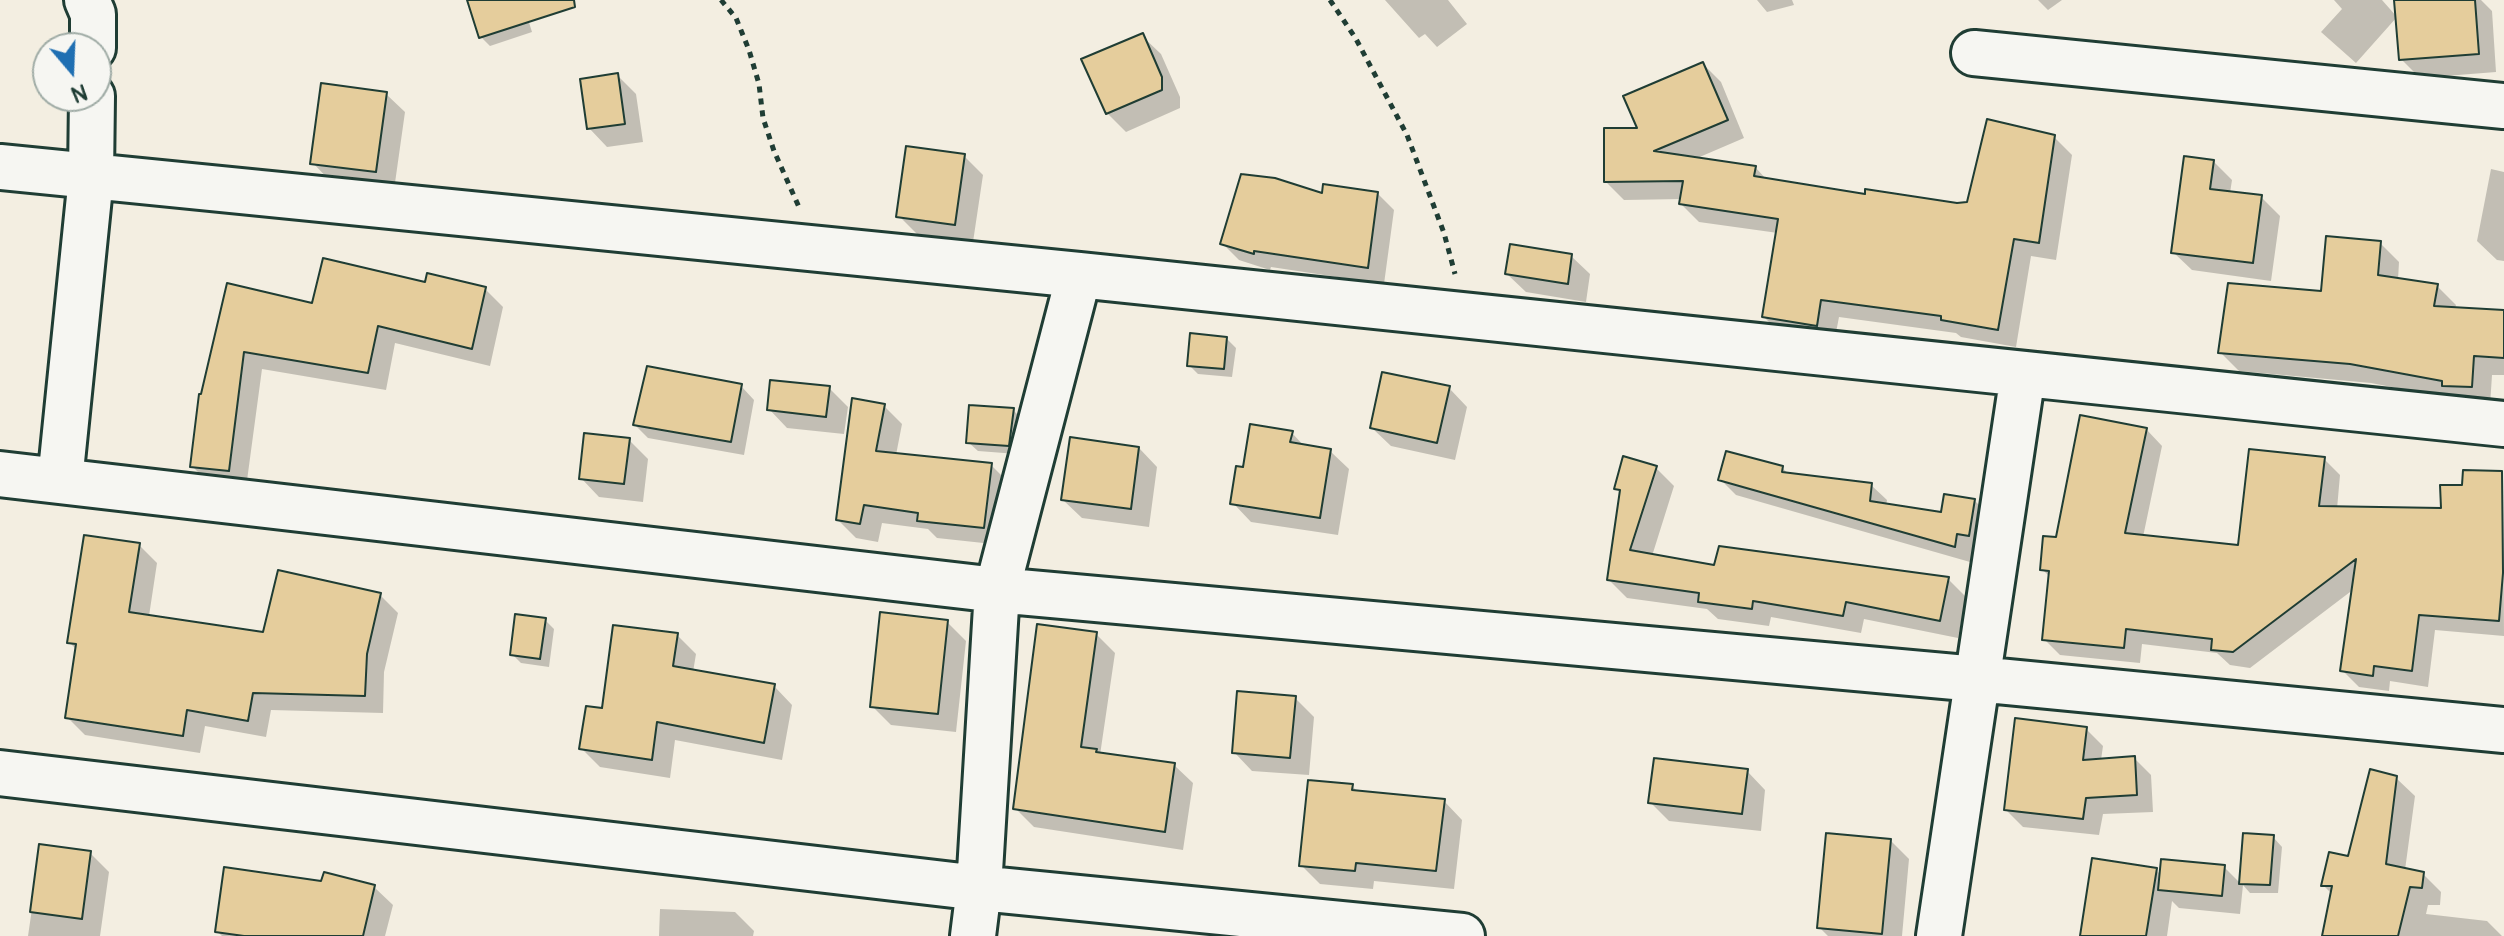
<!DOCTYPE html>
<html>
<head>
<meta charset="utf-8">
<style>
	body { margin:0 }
	#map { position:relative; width:2504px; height:936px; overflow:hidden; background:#f3eee1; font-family:Pangolin,sans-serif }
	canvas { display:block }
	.north { position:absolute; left:32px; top:32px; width:80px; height:80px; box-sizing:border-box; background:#f6f6f2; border:2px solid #a0aca6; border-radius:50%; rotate:161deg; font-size:22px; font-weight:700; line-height:32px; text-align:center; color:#1f3d34 }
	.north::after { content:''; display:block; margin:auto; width:28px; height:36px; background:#1f6fb2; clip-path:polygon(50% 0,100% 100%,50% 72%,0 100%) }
</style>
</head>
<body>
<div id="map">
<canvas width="2504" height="936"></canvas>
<div class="north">N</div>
</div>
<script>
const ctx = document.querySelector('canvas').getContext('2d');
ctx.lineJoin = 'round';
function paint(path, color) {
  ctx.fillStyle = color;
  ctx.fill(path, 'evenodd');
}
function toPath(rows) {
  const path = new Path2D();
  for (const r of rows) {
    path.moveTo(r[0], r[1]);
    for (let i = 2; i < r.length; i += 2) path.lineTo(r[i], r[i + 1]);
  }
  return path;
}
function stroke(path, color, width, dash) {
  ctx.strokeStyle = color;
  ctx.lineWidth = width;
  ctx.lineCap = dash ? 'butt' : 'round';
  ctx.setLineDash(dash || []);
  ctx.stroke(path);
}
const shadow = toPath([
	[485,0,522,0,532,32,490,46,480,36],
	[1385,0,1448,0,1467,24,1437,47,1425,34,1419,38],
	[1757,0,1792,0,1794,5,1767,12],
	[2038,0,2062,0,2048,10],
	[2334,0,2382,0,2397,17,2356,63,2321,32,2342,9],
	[2396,0,2481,0,2492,11,2496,72,2420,78,2401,59],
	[1142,36,1161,54,1180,97,1180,108,1126,132,1107,113],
	[1703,64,1721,82,1744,138,1695,159,1755,167,1767,180,1866,196,1968,204,2054,137,2072,155,2056,260,2031,256,2016,347,1961,337,1956,333,1839,317,1834,343,1782,335,1764,317,1778,233,1699,222,1681,204,1682,199,1624,200,1606,182,1640,131],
	[617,75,636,94,643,142,607,147,589,128],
	[386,94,405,112,394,190,331,182,313,163],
	[964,156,983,175,973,242,917,234,899,216],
	[2213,161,2232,180,2230,193,2261,197,2280,216,2271,281,2192,270,2173,252],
	[2491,169,2504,172,2504,261,2497,260,2477,241],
	[1377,193,1394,210,1384,284,1271,267,1270,270,1239,260,1222,243,1323,195],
	[2380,243,2399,262,2398,280,2437,286,2456,305,2455,309,2504,312,2504,375,2492,375,2490,406,2371,383,2239,371,2220,352,2323,293],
	[1571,256,1590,274,1586,302,1526,292,1507,274],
	[426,284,485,289,503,307,490,366,395,343,386,390,262,369,246,488,210,484,192,466,202,396,228,286,313,305],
	[1227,339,1236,348,1232,377,1198,374,1189,365],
	[741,386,754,400,744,455,648,438,635,425],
	[829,388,848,407,844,434,787,428,769,409],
	[1449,388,1467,407,1455,460,1391,446,1372,428],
	[884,406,902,424,896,455,991,465,1009,483,1002,545,937,538,928,529,882,523,878,542,856,538,838,520],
	[1013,410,1022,419,1017,454,978,451,968,442],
	[2146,429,2162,446,2143,537,2240,548,2324,459,2340,475,2337,509,2443,510,2464,487,2465,472,2503,473,2504,636,2435,630,2428,687,2390,681,2389,691,2359,687,2342,670,2354,589,2250,668,2230,665,2217,653,2142,644,2140,663,2060,655,2044,639,2051,578,2042,569,2058,539],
	[1292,433,1305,447,1330,451,1349,469,1338,535,1251,522,1233,503,1244,469],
	[629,440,648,459,643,502,599,497,581,478],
	[1139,448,1157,467,1149,527,1082,518,1063,500],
	[1656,468,1674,486,1652,556,1716,568,1948,579,1966,597,1958,638,1864,619,1861,633,1771,617,1769,626,1718,619,1707,609,1627,598,1609,580,1621,493,1616,488],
	[1782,468,1789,474,1871,485,1887,500,1886,506,1943,515,1974,500,1990,516,1984,551,1973,549,1970,562,1736,495,1720,479],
	[139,545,157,563,149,616,265,634,380,595,398,613,384,672,383,713,271,710,266,737,205,726,200,753,85,735,67,717,77,650,69,642],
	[545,620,554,629,549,667,521,663,512,654],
	[947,622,966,641,956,732,891,725,872,706],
	[1096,634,1115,653,1100,755,1174,765,1193,783,1183,850,1034,827,1016,809],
	[677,635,696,654,693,672,774,686,792,705,782,760,675,740,670,778,600,767,581,748,604,711],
	[1295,698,1314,717,1309,775,1252,771,1234,752],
	[2086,729,2103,746,2101,760,2134,758,2151,775,2153,812,2103,814,2099,835,2023,827,2006,810],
	[1747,771,1765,790,1761,831,1669,821,1650,802],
	[2396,778,2415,796,2405,870,2423,874,2441,892,2440,905,2428,905,2426,914,2487,921,2502,936,2324,936,2332,894,2323,885,2349,858],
	[1352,786,1359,793,1444,801,1462,820,1454,889,1374,881,1373,889,1320,884,1301,865],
	[2273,837,2282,847,2278,893,2250,893,2243,885,2240,914,2179,908,2172,901,2167,936,2082,936,2156,870,2162,876,2224,867,2241,884],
	[1890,840,1909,859,1902,936,1828,936,1819,927],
	[41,847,90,853,109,872,100,936,28,936],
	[323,883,374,887,393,905,385,936,222,936,217,931],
	[660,909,735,912,754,931,753,936,659,936]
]);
const building = toPath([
	[467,0,574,0,575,7,479,38,467,0],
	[2394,0,2475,0,2479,54,2399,60,2394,0],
	[1143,33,1162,77,1162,90,1106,114,1081,59,1143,33],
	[1703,62,1728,120,1654,151,1756,166,1754,176,1865,194,1865,189,1957,203,1967,202,1987,119,2055,135,2039,243,2014,239,1998,330,1941,320,1941,316,1821,300,1817,326,1762,317,1778,219,1679,204,1683,181,1604,182,1604,128,1637,128,1623,96,1703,62],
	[618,73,625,124,587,129,580,79,618,73],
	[321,83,387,92,376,172,310,164,321,83],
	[906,146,965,154,955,225,896,217,906,146],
	[2184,156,2214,160,2210,189,2262,195,2253,263,2171,253,2184,156],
	[1241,174,1275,178,1322,193,1323,184,1378,192,1368,268,1254,251,1254,254,1220,244,1241,174],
	[2326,236,2381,241,2378,275,2438,284,2434,306,2504,310,2504,358,2474,356,2472,387,2442,386,2442,381,2350,364,2218,353,2228,283,2321,291,2326,236],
	[1510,244,1572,254,1568,284,1505,274,1510,244],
	[323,258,425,282,427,273,486,287,472,349,378,326,368,373,244,352,229,471,190,467,199,394,201,394,227,283,312,303,323,258],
	[1190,333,1227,337,1224,369,1187,366,1190,333],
	[647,366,742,384,731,442,633,425,647,366],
	[1382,372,1450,386,1437,443,1370,428,1382,372],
	[770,380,830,386,826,417,767,410,770,380],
	[852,398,885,404,876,451,992,463,984,528,917,521,918,513,864,505,860,524,836,520,852,398],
	[969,405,1014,408,1009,446,966,443,969,405],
	[2080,415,2147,428,2125,533,2238,545,2249,449,2325,457,2319,506,2441,508,2440,485,2462,485,2463,470,2502,471,2503,573,2499,621,2419,615,2412,671,2374,666,2373,676,2340,671,2356,559,2233,652,2211,650,2212,639,2126,629,2124,648,2042,640,2049,571,2040,570,2043,536,2056,537,2080,415],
	[1250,424,1293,431,1290,442,1331,449,1320,518,1230,504,1236,466,1243,467,1250,424],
	[584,433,630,438,624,484,579,479,584,433],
	[1070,437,1139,447,1131,509,1061,500,1070,437],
	[1726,451,1783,466,1782,472,1872,483,1870,501,1941,512,1944,494,1975,499,1969,536,1957,534,1955,547,1718,480,1726,451],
	[1623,456,1657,466,1630,550,1714,565,1719,546,1949,577,1940,621,1846,602,1843,616,1753,601,1752,609,1698,602,1699,593,1607,580,1620,490,1614,489,1623,456],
	[84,535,140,543,129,612,263,632,278,570,381,593,367,654,365,696,253,693,248,721,187,710,183,736,65,718,76,644,67,643,84,535],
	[880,612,948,620,938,714,870,707,880,612],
	[515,614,546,618,540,659,510,655,515,614],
	[1037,624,1097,632,1081,747,1097,749,1096,752,1175,763,1165,832,1013,809,1037,624],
	[613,625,678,633,673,666,775,684,764,743,657,722,652,760,579,749,586,706,602,708,613,625],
	[1237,691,1296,696,1290,758,1232,753,1237,691],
	[2015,718,2087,727,2083,760,2135,756,2137,795,2086,798,2083,819,2004,810,2015,718],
	[1654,758,1748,769,1742,814,1648,803,1654,758],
	[2370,769,2397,776,2386,864,2424,872,2422,888,2410,887,2398,936,2322,936,2332,886,2321,886,2329,852,2348,856,2370,769],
	[1308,780,1353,784,1352,790,1445,799,1436,871,1356,863,1355,871,1299,866,1308,780],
	[1826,833,1891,839,1882,934,1817,928,1826,833],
	[2243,833,2274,835,2270,885,2239,884,2243,833],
	[39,844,91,851,82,919,30,912,39,844],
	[2092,858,2157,868,2146,936,2080,936,2092,858],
	[2161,859,2225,865,2222,896,2158,890,2161,859],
	[224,867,321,881,324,872,375,885,363,936,244,936,215,932,224,867]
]);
const path = toPath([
	[721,0,736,18,749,50,759,84,763,118,774,151,799,207],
	[1330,0,1356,39,1407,135,1444,233,1455,274]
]);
const street = toPath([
	[87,0,93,14,93,48],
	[1974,53,2504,106],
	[0,167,1079,275,2504,424],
	[0,474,997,590,1977,679,2504,730],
	[60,481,91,177,92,96],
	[0,773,979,888,1462,936],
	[973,936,979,888,997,590,1079,275],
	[1939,936,2023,374]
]);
paint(shadow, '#0003');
paint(building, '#e5cd9c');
stroke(building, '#1f3d34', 2);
stroke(street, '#1f3d34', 50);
stroke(path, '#1f3d34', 5, [6, 6]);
stroke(street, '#f6f6f2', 44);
</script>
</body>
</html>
